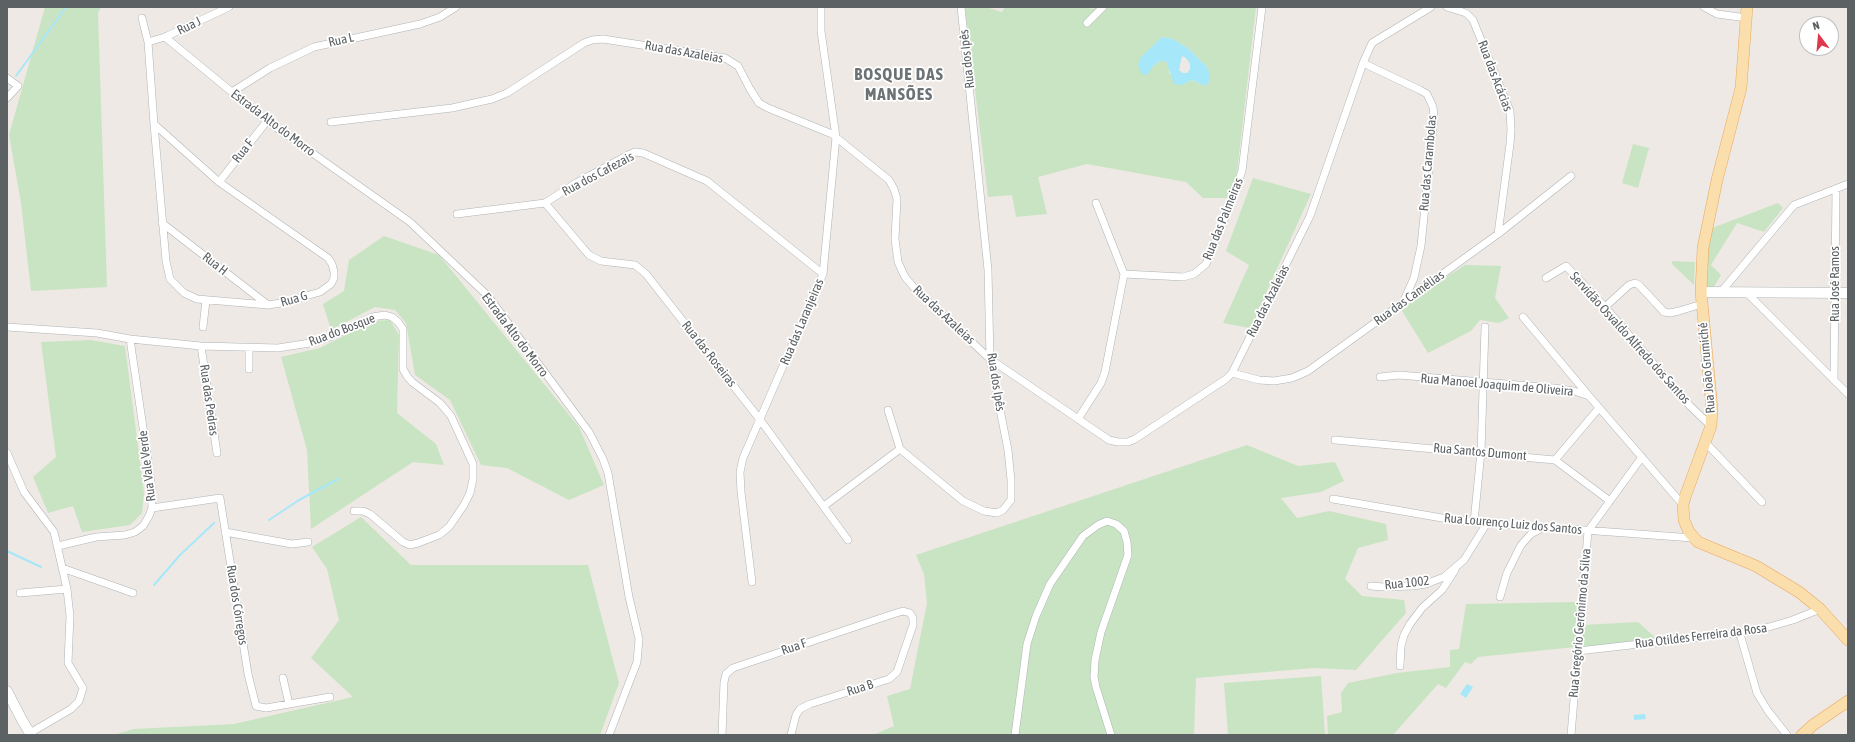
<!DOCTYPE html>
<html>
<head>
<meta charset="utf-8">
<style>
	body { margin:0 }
	#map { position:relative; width:1855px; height:742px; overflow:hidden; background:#eee9e4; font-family:"Asap Condensed",sans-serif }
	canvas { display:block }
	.frame { position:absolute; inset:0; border:8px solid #5c6164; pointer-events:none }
	.north { position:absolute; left:1799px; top:16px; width:40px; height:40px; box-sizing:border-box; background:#fff; border:1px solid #bec0c1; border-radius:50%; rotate:344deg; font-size:11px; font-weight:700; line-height:16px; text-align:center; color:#5c6164 }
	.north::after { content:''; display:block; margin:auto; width:14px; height:18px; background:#df384d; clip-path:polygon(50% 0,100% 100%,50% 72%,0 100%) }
</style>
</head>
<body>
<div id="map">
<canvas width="1855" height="742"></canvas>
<div class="frame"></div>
<div class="north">N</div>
</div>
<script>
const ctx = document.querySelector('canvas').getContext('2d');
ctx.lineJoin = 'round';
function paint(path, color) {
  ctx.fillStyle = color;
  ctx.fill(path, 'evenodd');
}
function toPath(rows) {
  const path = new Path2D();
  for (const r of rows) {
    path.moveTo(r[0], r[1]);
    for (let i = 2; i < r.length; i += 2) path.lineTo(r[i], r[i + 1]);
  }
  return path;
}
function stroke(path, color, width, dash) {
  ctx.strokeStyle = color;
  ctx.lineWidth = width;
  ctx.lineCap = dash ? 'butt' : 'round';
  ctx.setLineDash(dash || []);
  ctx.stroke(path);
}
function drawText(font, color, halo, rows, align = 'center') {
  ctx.font = font + ' "Asap Condensed",sans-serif';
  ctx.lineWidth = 3.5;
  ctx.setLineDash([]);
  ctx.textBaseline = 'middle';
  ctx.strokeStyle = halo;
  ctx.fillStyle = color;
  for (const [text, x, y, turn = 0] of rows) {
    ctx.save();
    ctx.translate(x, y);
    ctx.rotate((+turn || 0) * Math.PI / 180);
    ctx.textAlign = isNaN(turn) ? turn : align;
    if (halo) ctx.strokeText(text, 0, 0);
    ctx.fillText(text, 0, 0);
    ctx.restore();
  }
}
const green = toPath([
	[45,7,101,7,98,13,107,287,31,291,21,203,9,135],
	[965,7,986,7,1002,12,1005,7,1088,7,1091,9,1100,7,1256,7,1237,172,1229,198,1203,198,1186,182,1087,164,1038,177,1047,214,1016,217,1012,195,988,197],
	[1162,37,1173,39,1189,49,1208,68,1205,86,1192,80,1182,85,1169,73,1169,66,1166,61,1160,61,1152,67,1156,43],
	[1633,144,1649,148,1638,188,1622,183],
	[1253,178,1311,194,1250,328,1223,323,1249,265,1226,251],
	[1778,203,1783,208,1764,232,1737,223,1711,265,1721,275,1713,288,1706,287,1708,250,1712,228],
	[384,236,439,255,579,427,604,485,569,500,507,468,481,465,450,400,415,375,406,323,395,310,375,307,331,330,323,304,344,291,349,260],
	[1672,261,1695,262,1694,285,1672,264],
	[1465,265,1501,266,1495,298,1509,318,1499,323,1480,320,1471,331,1428,353,1402,311,1418,295],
	[390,320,399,335,397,413,436,444,444,465,413,462,311,529,307,450,281,357,320,348,373,321],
	[90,340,125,346,144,493,142,513,130,525,82,532,73,506,48,513,33,477,56,457,41,342],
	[1247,445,1298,466,1335,462,1344,481,1321,492,1281,498,1297,518,1329,511,1386,524,1388,540,1358,548,1345,579,1362,596,1404,600,1406,613,1356,670,1314,668,1196,678,1194,735,873,735,894,726,887,696,910,689,927,603,924,574,916,555],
	[361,517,411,565,588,565,619,683,600,735,113,735,134,729,234,724,353,697,311,658,339,620,327,569,312,547],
	[1577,602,1575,647,1478,657,1471,664,1465,662,1446,688,1438,684,1393,735,1328,735,1327,716,1342,712,1341,693,1348,683,1397,673,1450,667,1450,650,1459,649,1466,604],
	[1638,622,1658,640,1581,648,1583,625],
	[1321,676,1325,735,1228,735,1224,683]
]);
const water = toPath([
	[1162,37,1173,39,1189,49,1208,68,1210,81,1205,86,1192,80,1182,85,1174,84,1166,61,1160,61,1152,67,1148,74,1142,75,1138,65,1141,57],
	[1182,56,1186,58,1190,64,1190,69,1187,73,1183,73,1179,70],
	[1467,684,1473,687,1466,698,1460,694],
	[1645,714,1646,719,1634,720,1634,715]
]);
const stream = toPath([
	[16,76,66,7],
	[269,520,299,500,338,479],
	[7,551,41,567],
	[154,585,180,555,214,523]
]);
const street = toPath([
	[1447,7,1466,13,1473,20,1510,111,1511,130,1510,144,1498,234],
	[1704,7,1717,14,1747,18],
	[142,18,148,42,154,124,166,261,170,279,184,293,197,299,268,305,281,303,320,292,331,284,334,278,334,272,332,264,328,258,219,182,154,124],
	[1087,23,1103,7],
	[165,37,267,121,410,222,488,296,589,432,603,459,608,473,629,597,639,639,637,662,609,735],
	[148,42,165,37,229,7],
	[1363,63,1420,90,1427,94,1433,107,1434,117,1421,246,1414,278,1405,298],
	[7,78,18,86,7,98],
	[232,92,270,68,314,47,420,24,440,17,456,7],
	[331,122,452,108,492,99,507,93,584,43,592,40,603,39,725,58,738,66,750,89,759,103,768,108,832,134,889,180,894,189,897,199,895,239,898,262,905,277,917,291,990,359,1109,440,1118,442,1128,442,1135,439,1226,379,1232,373,1310,216,1363,63,1372,43,1431,7],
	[219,182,267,121],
	[545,203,589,255,601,261,635,265,646,274,761,421,848,540],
	[1096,203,1124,274],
	[457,214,545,203,576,183,628,155,635,152,643,153,707,181,823,274],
	[162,223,268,305],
	[1546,278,1566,266,1605,307,1690,406,1711,426],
	[1720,293,1794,205,1848,184],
	[1747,293,1848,394],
	[1605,307,1629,285,1635,283,1639,285,1664,312,1670,313,1679,311,1702,304],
	[1523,317,1589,396],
	[7,327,97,333,130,339,201,346,278,348,310,343,330,337,372,317,385,315,392,317,398,322,403,329,403,369,407,376,412,382,440,403,451,416,473,464,473,479,470,493,464,505,449,527,439,535,418,543,410,545,403,542,370,514,363,511,354,511],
	[203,327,206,300],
	[201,346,217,453],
	[249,348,249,369],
	[1232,373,1259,380,1274,381,1292,378,1308,371,1498,234,1571,176],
	[1380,377,1399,375,1554,388,1574,391,1589,396,1683,505],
	[1834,380,1836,189],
	[888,410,900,449],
	[1078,419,1101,383,1105,372,1124,274,1183,277,1194,274,1206,264,1230,205,1242,171,1262,7],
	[1335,440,1555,460,1610,501],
	[1706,443,1762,502],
	[7,453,24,492,54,532,67,589,70,616,68,663,83,688,79,701,71,709,30,733],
	[1555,460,1599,408],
	[1333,499,1442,518,1474,522,1693,538],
	[824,506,900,449,963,501,984,511,997,513,1003,510,1011,500,1011,480,1008,450,990,359,988,270,961,7],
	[152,508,220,498,248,674,256,706,266,708,330,697],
	[1474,522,1481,452,1485,327],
	[225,532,292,544,308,542],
	[58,546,96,537,125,535,135,532,143,526,149,516,152,508,151,482,130,339],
	[62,568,133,593],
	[752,582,741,492,740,472,743,458,823,274,836,137,821,31,821,7],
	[1371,586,1384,587,1413,586,1426,584,1444,577,1464,560,1487,523],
	[20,593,67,589],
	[1500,597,1507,573,1521,545,1531,534,1544,527],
	[1740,634,1757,693,1768,711,1787,735],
	[1578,651,1755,631,1793,620,1820,609],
	[1400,666,1401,646,1404,635,1410,624,1422,608,1442,590,1455,570],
	[283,678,289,704],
	[722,735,724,682,726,674,733,668,890,615,903,611,910,613,913,618,913,625,897,672,889,679,810,704,800,709,796,715,791,735],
	[1015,735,1027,644,1036,616,1050,584,1083,536,1098,525,1107,521,1116,524,1124,531,1127,542,1128,555,1101,632,1095,660,1094,677,1096,687,1111,735],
	[1571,735,1588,531,1642,457]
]);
const secondary = toPath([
	[1701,292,1848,293],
	[7,691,22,720,31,735]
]);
const primary = toPath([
	[1747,7,1741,88,1717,180,1703,248,1701,292,1712,409,1711,426,1685,497,1683,505,1684,520,1689,532,1698,542,1756,566,1799,592,1820,609,1848,640],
	[1802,735,1813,725,1848,701]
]);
const streetNames = [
	["Rua J",189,26,-26],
	["Rua L",341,40,-13],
	["Rua das Azaleias",684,52,10],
	["Rua dos Ipês",967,59,-96],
	["Rua das Acácias",1495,76,69],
	["Estrada Alto do Morro",273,123,37],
	["Rua F",243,151,-52],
	["Rua das Carambolas",1428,163,-85],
	["Rua dos Cafezais",598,174,-28],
	["Rua das Palmeiras",1223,219,-68],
	["Rua H",215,264,38],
	["Rua José Ramos",1835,284,-90],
	["Rua das Camélias",1409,298,-36],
	["Rua G",294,299,-16],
	["Rua das Azaleias",1268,301,-63],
	["Rua das Azaleias",944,315,43],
	["Rua das Laranjeiras",802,322,-67],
	["Rua do Bosque",342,330,-21],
	["Estrada Alto do Morro",515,335,53],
	["Servidão Osvaldo Alfredo dos Santos",1630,338,48],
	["Rua das Roseiras",709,354,52],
	["Rua João Grumiché",1707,368,-95],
	["Rua dos Ipês",996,382,81],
	["Rua Manoel Joaquim de Oliveira",1497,385,5],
	["Rua das Pedras",209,400,82],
	["Rua Santos Dumont",1480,452,5],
	["Rua Vale Verde",147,466,-97],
	["Rua Lourenço Luiz dos Santos",1513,524,5],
	["Rua 1002",1407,583,-6],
	["Rua dos Córregos",237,605,81],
	["Rua Gregório Gerônimo da Silva",1580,623,-85],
	["Rua Otildes Ferreira da Rosa",1701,636,-7],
	["Rua F",794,647,-19],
	["Rua B",860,688,-18]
];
const districtNames = [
	["BOSQUE DAS",899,75],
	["MANSÕES",899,95]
];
paint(green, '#c9e4c2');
paint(water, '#a7e7fa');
stroke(stream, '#a7e7fa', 2);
stroke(street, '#afb3b6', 8);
stroke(secondary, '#b0b5b8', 11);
stroke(primary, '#e9a761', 12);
stroke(street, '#fff', 7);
stroke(secondary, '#fff', 10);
stroke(primary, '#fadeac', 11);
drawText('13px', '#5c6164', '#fff', streetNames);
ctx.letterSpacing = '1px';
drawText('bold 17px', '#6d7375', '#fff', districtNames);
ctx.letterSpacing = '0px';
</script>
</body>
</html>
